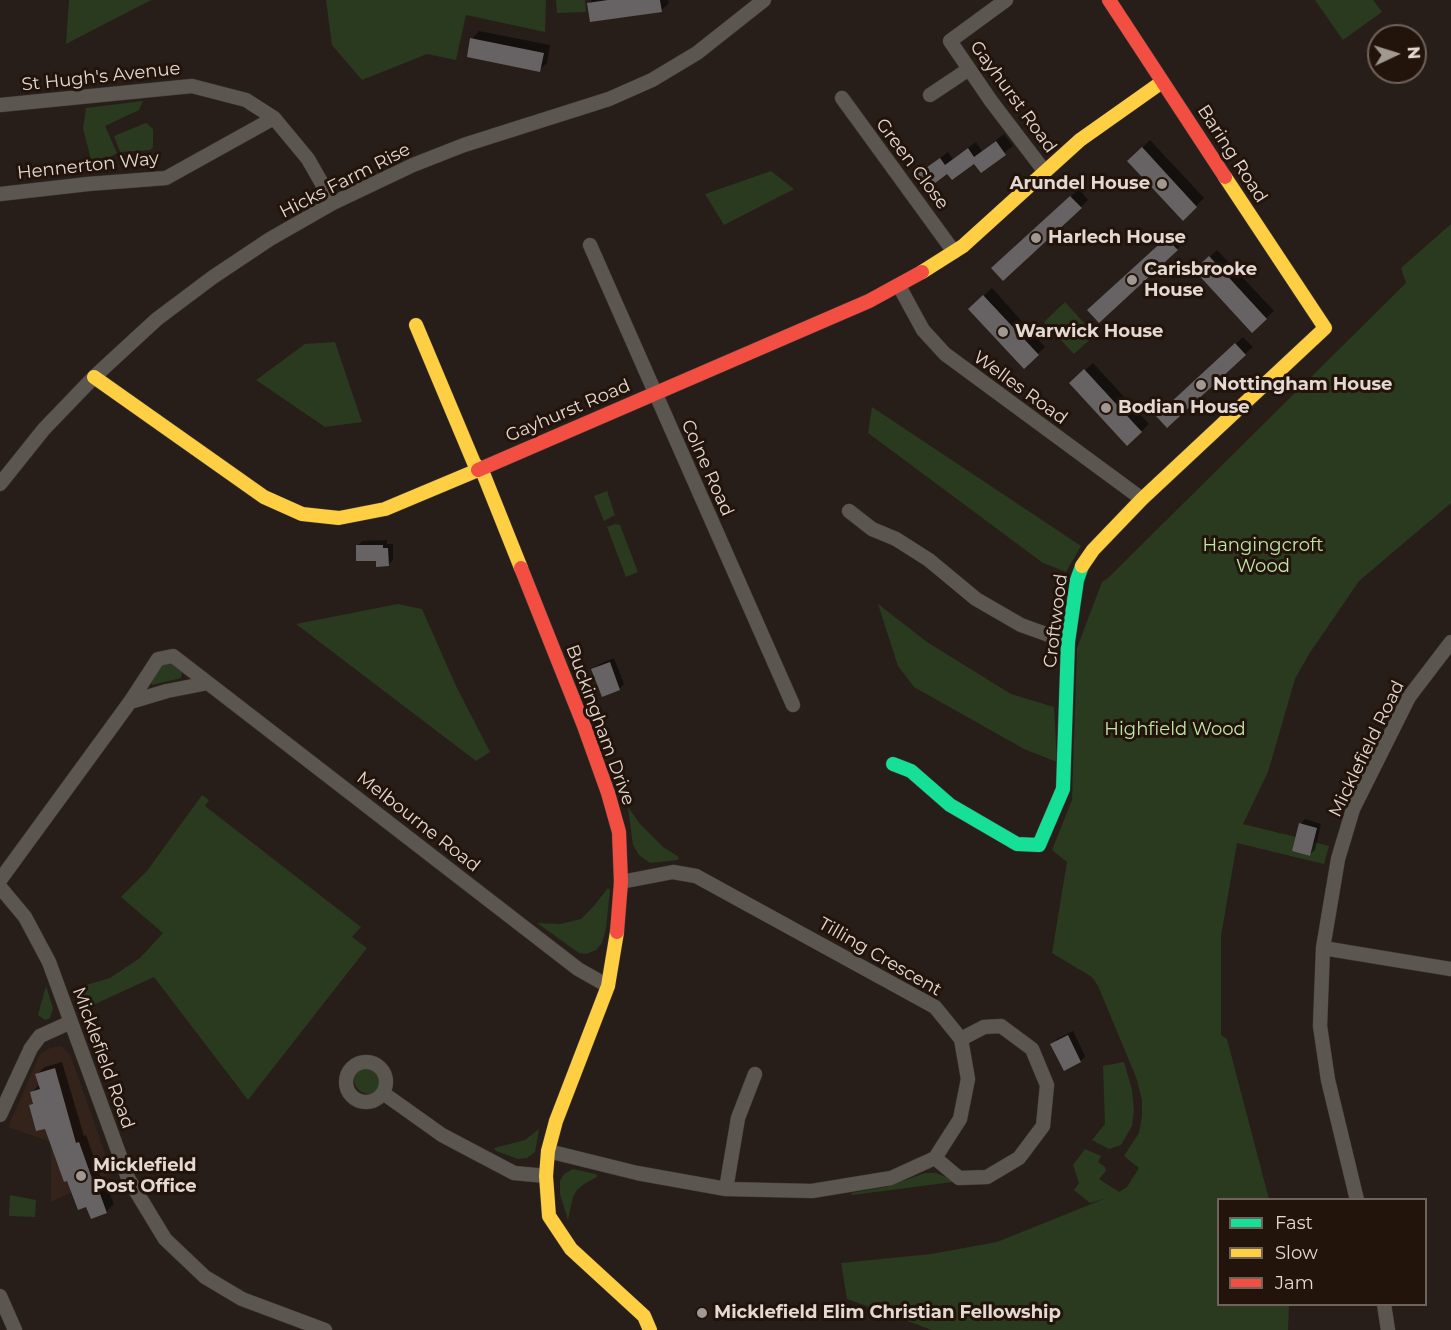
<!DOCTYPE html>
<html>
<head>
<meta charset="utf-8">
<style>
	body { margin:0 }
	#map { position:relative; width:1451px; height:1330px; overflow:hidden; background:#271e1a; font-family:Montserrat,sans-serif }
	canvas { display:block }
	.legend { position:absolute; left:1217px; top:1198px; width:210px; height:108px; box-sizing:border-box; background:#23140b; border:2px solid #70635b; margin:0; padding:8px 10px; list-style:none; font-size:18px; color:#e3d9d2 }
	.legend li { display:flex; align-items:center; gap:12px; height:30px }
	.legend b { width:30px; border:2px solid #70635b }
	.north { position:absolute; left:1367px; top:24px; width:60px; height:60px; box-sizing:border-box; background:#23140b; border:2px solid #70635b; border-radius:50%; rotate:86deg; font-size:16px; font-weight:700; line-height:24px; text-align:center; color:#e3d9d2 }
	.north::after { content:''; display:block; margin:auto; width:21px; height:27px; background:#a19892; clip-path:polygon(50% 0,100% 100%,50% 72%,0 100%) }
</style>
</head>
<body>
<div id="map">
<canvas width="1451" height="1330"></canvas>
<ul class="legend">
<li><b style="height:8px;background:#16e098"></b>Fast</li>
<li><b style="height:8px;background:#ffcf43"></b>Slow</li>
<li><b style="height:8px;background:#f24e42"></b>Jam</li>
</ul>
<div class="north">N</div>
</div>
<script>
const ctx = document.querySelector('canvas').getContext('2d');
ctx.lineJoin = 'round';
function paint(path, color) {
  ctx.fillStyle = color;
  ctx.fill(path, 'evenodd');
}
function toPath(rows) {
  const path = new Path2D();
  for (const r of rows) {
    if (r.length === 3) {
      path.moveTo(r[0] + r[2], r[1]);
      path.arc(r[0], r[1], r[2], 0, 2 * Math.PI);
      continue;
    }
    path.moveTo(r[0], r[1]);
    for (let i = 2; i < r.length; i += 2) path.lineTo(r[i], r[i + 1]);
  }
  return path;
}
function stroke(path, color, width, dash) {
  ctx.strokeStyle = color;
  ctx.lineWidth = width;
  ctx.lineCap = dash ? 'butt' : 'round';
  ctx.setLineDash(dash || []);
  ctx.stroke(path);
}
function drawText(font, color, halo, rows, align = 'center') {
  ctx.font = font + ' Montserrat,sans-serif';
  ctx.lineWidth = 6;
  ctx.setLineDash([]);
  ctx.textBaseline = 'middle';
  ctx.strokeStyle = halo;
  ctx.fillStyle = color;
  for (const [text, x, y, turn = 0] of rows) {
    ctx.save();
    ctx.translate(x, y);
    ctx.rotate((+turn || 0) * Math.PI / 180);
    ctx.textAlign = isNaN(turn) ? turn : align;
    if (halo) ctx.strokeText(text, 0, 0);
    ctx.fillText(text, 0, 0);
    ctx.restore();
  }
}
const commercial = toPath([
	[61,1046,70,1054,112,1173,51,1202,51,1142,8,1127,40,1054,50,1048]
]);
const green = toPath([
	[69,0,151,0,66,44],
	[326,0,546,0,545,32,466,15,456,60,427,54,362,80,332,45],
	[556,0,585,0,586,12,557,13],
	[1315,0,1373,0,1382,12,1343,40],
	[143,101,139,110,105,126,117,153,101,163,92,164,83,128,86,108],
	[146,123,153,129,153,147,150,150,120,152,114,136],
	[771,171,794,189,724,225,705,194],
	[1451,224,1451,503,1359,581,1309,654,1295,679,1268,772,1243,824,1296,837,1292,851,1310,856,1314,842,1329,846,1324,864,1237,843,1221,936,1221,1035,1227,1039,1269,1199,1218,1200,1218,1304,1289,1305,1288,1330,932,1330,847,1299,841,1263,931,1254,997,1242,1104,1199,1090,1203,1074,1190,1079,1183,1073,1165,1085,1149,1101,1156,1098,1162,1105,1167,1106,1171,1099,1179,1119,1192,1127,1187,1139,1168,1124,1156,1139,1133,1142,1116,1142,1100,1136,1077,1098,986,1092,977,1052,953,1067,862,1052,850,1072,800,1077,648,1102,582,1107,579,1406,283,1401,268],
	[1065,302,1095,335,1074,354,1044,322],
	[335,342,362,422,325,427,256,380,305,344],
	[872,407,1081,546,1066,572,1043,563,868,433],
	[607,491,615,515,604,521,594,496],
	[615,524,620,525,638,572,626,577,607,527],
	[398,604,422,609,456,686,490,752,476,761,296,624],
	[878,604,927,642,1011,694,1054,707,1057,762,1024,749,914,687,898,666],
	[165,660,183,667,181,678,152,685,150,680],
	[202,795,209,800,205,806,361,927,352,937,367,948,248,1100,154,977,82,1010,73,989,110,978,140,958,163,933,121,897,147,871],
	[628,807,640,824,663,847,679,857,678,860,650,863,639,855,633,845],
	[608,888,610,890,606,928,602,943,596,950,586,954,579,953,537,923,560,924,581,919,593,907],
	[46,986,53,1008,50,1018,45,1020,38,1015],
	[1124,1062,1132,1090,1134,1110,1132,1126,1121,1145,1109,1149,1092,1140,1105,1124,1103,1066],
	[369,1079,15],
	[539,1129,535,1152,527,1158,518,1159,496,1151,494,1148,525,1140],
	[573,1169,596,1174,597,1177,584,1184,577,1190,573,1197,568,1220,560,1194,560,1181,564,1174],
	[925,1173,936,1173,951,1179,953,1182,852,1195,851,1193,886,1187],
	[10,1195,36,1200,35,1217,9,1216]
]);
const shadow = toPath([
	[592,0,668,0,669,3,661,11,589,3],
	[479,31,550,45,547,63,539,70,472,39],
	[1004,134,1013,146,981,171,974,162,948,172,917,176,948,152,953,159,976,142,982,151],
	[1150,140,1204,198,1183,219,1129,161],
	[1079,189,1088,200,1081,207,1001,261],
	[1175,231,1184,242,1177,249,1097,303],
	[1217,250,1274,311,1252,331,1196,270],
	[992,288,1045,347,1024,367,970,309],
	[1243,337,1253,347,1245,354,1165,408],
	[1093,363,1149,424,1128,444,1079,376],
	[387,540,387,544,393,544,393,560,388,565,357,546,362,541],
	[614,658,624,684,619,689,603,695,593,669,598,665],
	[1305,819,1321,824,1315,850,1310,854,1301,824],
	[1073,1031,1085,1056,1081,1061,1064,1069,1052,1044,1057,1039],
	[62,1062,84,1136,86,1135,101,1178,103,1177,114,1204,106,1212,30,1106,34,1102,32,1092,40,1084,37,1074,45,1067]
]);
const building = toPath([
	[608,0,660,0,662,12,590,22,587,3],
	[470,38,544,53,540,72,467,57],
	[996,141,1006,155,981,173,974,164,952,180,947,174,926,190,916,175,940,158,945,165,968,148,974,157],
	[1142,147,1197,207,1183,221,1127,161],
	[1070,196,1082,208,1003,281,991,268],
	[1166,238,1178,250,1099,323,1087,310],
	[1209,256,1267,319,1252,333,1194,270],
	[983,295,1039,355,1024,369,968,309],
	[1235,343,1246,355,1167,428,1156,416],
	[1084,369,1142,432,1127,446,1069,383],
	[356,545,383,545,383,548,388,548,389,566,376,567,376,561,356,561],
	[610,662,620,690,602,697,591,669],
	[1299,823,1317,828,1310,856,1292,851],
	[1068,1035,1081,1062,1064,1071,1050,1044],
	[55,1068,76,1143,79,1142,94,1184,96,1183,107,1213,91,1219,86,1207,78,1210,67,1181,64,1182,45,1129,36,1131,29,1105,33,1104,30,1092,40,1089,35,1074]
]);
const street = toPath([
	[1006,0,950,41,991,101,1045,172],
	[930,95,969,69],
	[842,98,954,252],
	[0,105,192,86,246,100,274,118,308,159,333,203],
	[0,194,88,184,166,178,274,118],
	[590,245,793,705],
	[899,286,923,330,945,354,1142,499],
	[0,484,44,429,94,377,157,319,213,277,270,239,333,203,413,165,464,145,609,99,652,80,697,53,764,0],
	[849,511,872,529,896,539,929,560,976,599,1021,625,1068,642],
	[130,702,158,659,173,656,208,683],
	[0,880,130,702,167,691,208,683,578,969,608,986],
	[0,887,25,917,49,962,128,1178,165,1239,205,1277,242,1299,325,1330],
	[1323,948,1451,969],
	[366,1082,20],
	[383,1093,442,1135,514,1173,546,1176],
	[0,1115,31,1048,40,1036,71,1022],
	[548,1151,637,1173,726,1189,812,1191,891,1178,935,1158,960,1119,968,1079,961,1039,935,1007,696,876,673,872,621,882],
	[935,1158,959,1178,987,1177,1019,1158,1043,1126,1047,1085,1032,1049,1001,1026,984,1027,961,1039],
	[726,1189,738,1118,755,1074],
	[1357,1200,1328,1080,1320,1026,1323,948,1338,859,1353,809,1409,697,1451,642],
	[0,1296,15,1330],
	[1384,1304,1388,1330]
]);
const fast = toPath([
	[893,764,911,771,950,805,1017,844,1039,845,1063,789,1068,642,1077,580,1082,566]
]);
const slow = toPath([
	[922,272,963,246,1080,140,1162,82],
	[416,325,474,463,483,473,521,568],
	[94,377,264,497,302,514,339,518,385,509,478,470],
	[1082,566,1093,550,1142,499,1325,328,1225,177],
	[617,932,608,986,556,1121,548,1151,546,1176,549,1216,571,1249,644,1316,650,1330]
]);
const jam = toPath([
	[1109,0,1225,177],
	[478,470,869,301,922,272],
	[521,568,584,726,608,793,619,832,621,882,617,932]
]);
const markers = [
	[1162,184,6,"#a19892"],
	[1036,238,6,"#a19892"],
	[1132,280,6,"#a19892"],
	[1003,332,6,"#a19892"],
	[1201,385,6,"#a19892"],
	[1106,408,6,"#a19892"],
	[81,1176,6,"#a19892"],
	[702,1313,6,"#a19892"]
];
const streetNames = [
	["St Hugh's Avenue",101,77,-6],
	["Gayhurst Road",1013,97,54],
	["Baring Road",1232,154,57],
	["Green Close",912,164,53],
	["Hennerton Way",88,166,-6],
	["Hicks Farm Rise",345,181,-27],
	["Welles Road",1020,388,36],
	["Gayhurst Road",568,411,-23],
	["Colne Road",707,468,66],
	["Croftwood",1056,621,-83],
	["Buckingham Drive",600,725,70],
	["Micklefield Road",1367,749,-64],
	["Melbourne Road",418,822,38],
	["Tilling Crescent",880,957,30],
	["Micklefield Road",103,1058,70]
];
const poiNames = [
	["Arundel House",1150,184,"right"],
	["Harlech House",1048,238],
	["Carisbrooke",1144,270],
	["House",1144,291],
	["Warwick House",1015,332],
	["Nottingham House",1213,385],
	["Bodian House",1118,408],
	["Micklefield",93,1166],
	["Post Office",93,1187],
	["Micklefield Elim Christian Fellowship",714,1313]
];
const parkNames = [
	["Hangingcroft",1263,546],
	["Wood",1263,567],
	["Highfield Wood",1175,730]
];
paint(commercial, '#33231b');
paint(green, '#2a3a1e');
paint(shadow, '#0007');
paint(building, '#676365');
stroke(street, '#413b37', 15);
stroke(fast, '#413b37', 15);
stroke(slow, '#413b37', 15);
stroke(jam, '#413b37', 15);
stroke(street, '#5c5651', 14);
stroke(fast, '#16e098', 14);
stroke(slow, '#ffcf43', 14);
stroke(jam, '#f24e42', 14);
for (const [x, y, r, color] of markers) {
  const dot = new Path2D();
  dot.arc(x, y, r, 0, 2 * Math.PI);
  ctx.fillStyle = color;
  ctx.fill(dot);
  stroke(dot, '#23140b', 2);
}
drawText('18px', '#e3d9d2', '#23140b', streetNames);
drawText('bold 18px', '#e3d9d2', '#23140b', poiNames, 'left');
drawText('18px', '#bee7a7', '#23140b', parkNames);
</script>
</body>
</html>
